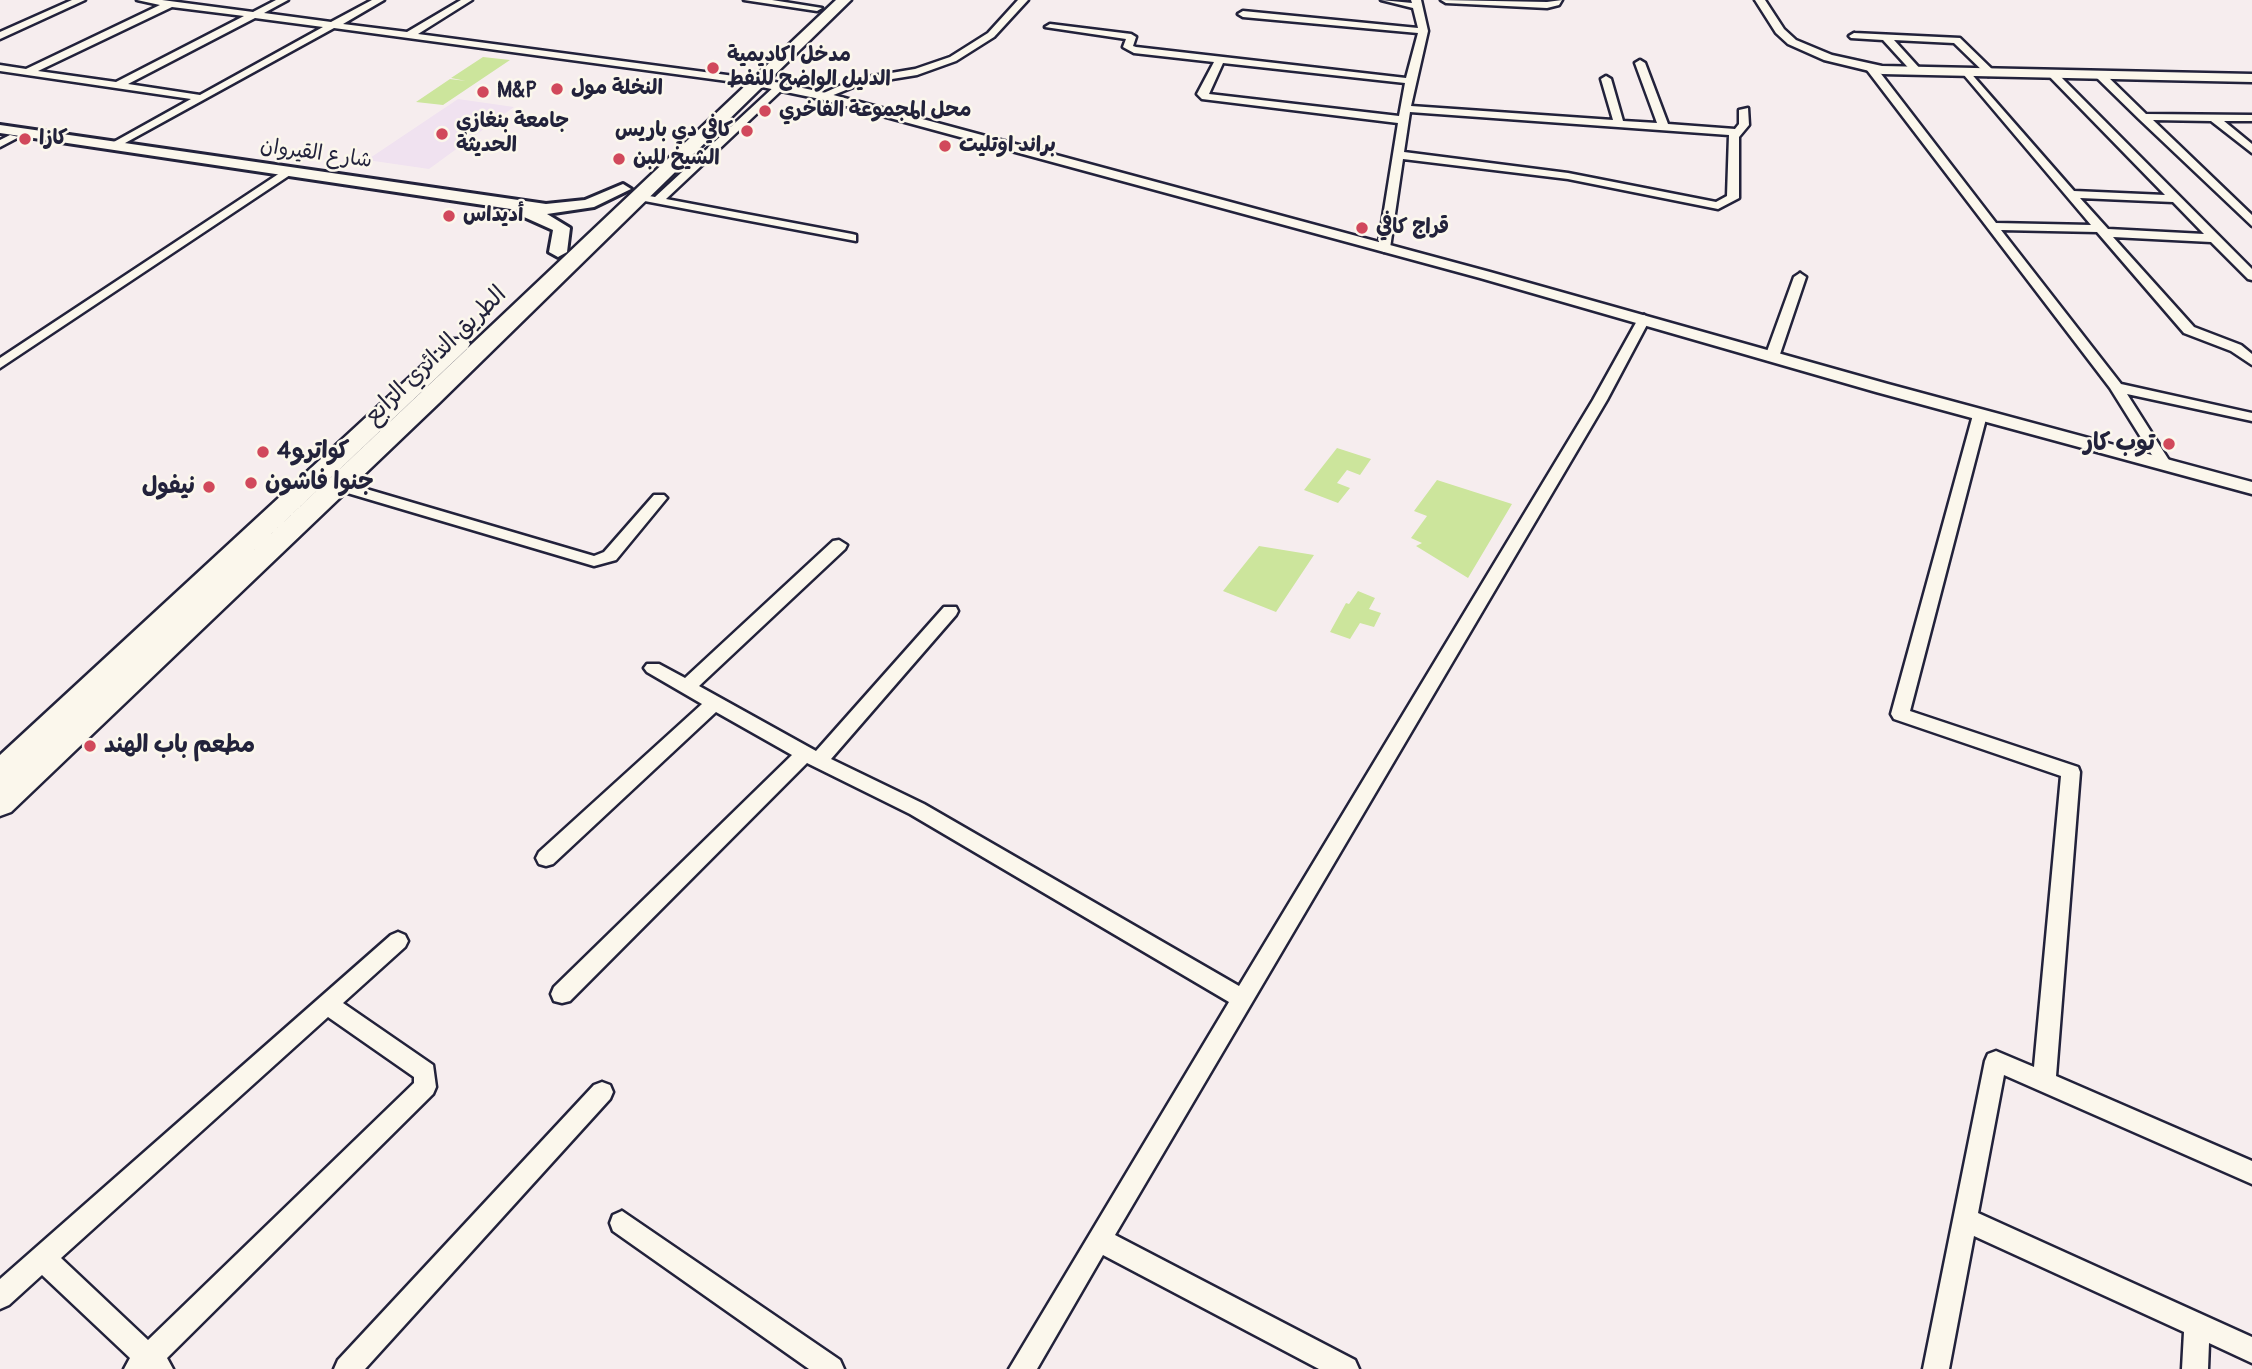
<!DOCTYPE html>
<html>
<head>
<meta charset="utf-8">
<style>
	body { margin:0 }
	canvas { display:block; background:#f6edee }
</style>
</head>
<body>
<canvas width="2252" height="1369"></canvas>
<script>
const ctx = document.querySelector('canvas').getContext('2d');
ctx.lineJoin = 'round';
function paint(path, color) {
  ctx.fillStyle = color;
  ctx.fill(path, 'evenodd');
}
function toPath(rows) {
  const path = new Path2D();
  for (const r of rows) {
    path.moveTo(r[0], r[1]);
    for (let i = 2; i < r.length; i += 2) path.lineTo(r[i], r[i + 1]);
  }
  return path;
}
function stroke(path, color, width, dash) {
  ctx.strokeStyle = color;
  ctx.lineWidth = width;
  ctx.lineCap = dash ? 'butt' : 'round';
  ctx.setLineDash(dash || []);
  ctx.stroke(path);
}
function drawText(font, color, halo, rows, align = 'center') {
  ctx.font = font + ' Pangolin,"Playpen Sans Arabic",sans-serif';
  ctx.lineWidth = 5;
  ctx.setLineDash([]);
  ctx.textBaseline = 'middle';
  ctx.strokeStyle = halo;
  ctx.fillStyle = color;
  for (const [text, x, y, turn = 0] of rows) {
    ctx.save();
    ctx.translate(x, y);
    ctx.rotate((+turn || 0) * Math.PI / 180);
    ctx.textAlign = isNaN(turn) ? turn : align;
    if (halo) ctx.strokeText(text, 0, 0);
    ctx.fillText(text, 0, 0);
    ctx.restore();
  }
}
const built = toPath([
	[458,99,514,107,429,169,367,160]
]);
const green = toPath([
	[483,57,510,60,443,105,416,102,450,79,466,81,451,78],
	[1337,448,1371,459,1360,475,1347,470,1337,483,1350,488,1338,503,1304,490],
	[1437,480,1512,504,1468,578,1416,546,1422,543,1411,538,1427,516,1414,511],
	[1259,546,1314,555,1276,612,1223,591],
	[1358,591,1375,598,1369,609,1381,613,1374,627,1360,623,1350,639,1330,632,1346,603,1349,604]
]);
const minor = toPath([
	[72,0,85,0,0,39,0,32,72,0],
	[137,0,162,0,253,12,276,0,288,0,264,13,331,22,372,0,384,0,343,24,407,32,461,0,472,0,418,34,742,77,747,80,742,83,334,28,116,148,111,145,112,143,191,99,0,71,0,65,26,69,160,5,137,0],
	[172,7,244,16,116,82,38,71,172,7],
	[255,18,323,27,200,95,128,84,255,18],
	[744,0,772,0,822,8,817,11,744,0],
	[1018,0,1028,0,994,37,956,61,917,75,861,84,826,98,817,96,855,79,915,69,950,57,988,33,1018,0],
	[1381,0,1412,3,1411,0,1421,0,1428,31,1411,106,1613,120,1601,79,1606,76,1611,79,1623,121,1657,123,1635,63,1640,60,1645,63,1668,124,1735,129,1739,124,1739,110,1748,108,1749,125,1739,137,1739,198,1718,209,1568,179,1403,159,1390,248,1384,252,1378,248,1398,123,1202,99,1197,94,1214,62,1134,53,1123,47,1126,39,1045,27,1050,24,1131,34,1136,37,1133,46,1136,47,1406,78,1418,33,1243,17,1238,14,1243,11,1418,28,1413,8,1381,0],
	[1223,63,1405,83,1399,116,1209,94,1223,63],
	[1410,112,1729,135,1727,196,1716,202,1568,173,1404,152,1410,112],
	[1441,0,1547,2,1562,0,1559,5,1547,8,1446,3,1441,0],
	[1854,33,1960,38,1997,74,1988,76,1954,43,1894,40,1923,72,1914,74,1883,40,1851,38,1849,36,1854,33],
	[1871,65,1875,66,1996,223,2091,225,1964,75,1963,73,1968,70,2074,191,2165,195,2048,75,2057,73,2252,269,2252,280,2248,279,2211,242,2113,237,2194,327,2241,345,2252,354,2252,365,2231,351,2184,333,2097,232,2001,230,2121,384,2252,413,2252,421,2127,394,2172,465,2165,469,2160,468,2110,388,1867,70,1866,68,1871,65],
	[2080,198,2173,202,2204,234,2108,229,2080,198],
	[2097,74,2105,74,2146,114,2252,115,2252,121,2224,121,2252,144,2252,153,2211,121,2153,120,2252,215,2252,226,2139,119,2097,78,2097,74],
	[776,85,785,87,666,199,852,234,856,235,856,241,634,199,632,197,638,194,655,197,776,85],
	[10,135,19,137,0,147,0,140,10,135],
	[286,169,296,171,0,368,0,358,286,169],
	[1800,273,1806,277,1779,357,1772,361,1767,360,1765,357,1794,277,1800,273],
	[1644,315,1650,319,1607,400,1115,1235,1355,1360,1359,1369,1319,1369,1103,1255,1037,1369,1009,1369,1229,1002,910,814,807,763,570,1001,562,1003,554,1001,551,994,554,987,792,755,716,712,553,864,546,866,539,864,536,858,539,852,702,704,647,672,644,668,647,664,659,664,685,678,833,541,839,540,847,545,845,549,699,686,816,751,944,607,956,607,958,611,956,615,831,759,924,804,1239,986,1593,400,1638,319,1644,315],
	[1980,411,1987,415,1910,711,2078,767,2080,772,2056,1076,2252,1161,2252,1184,2004,1075,1978,1213,2252,1337,2252,1363,2209,1343,2208,1369,2182,1369,2184,1332,1974,1236,1949,1369,1923,1369,1985,1061,1988,1054,1996,1051,2034,1067,2061,776,1894,719,1891,714,1973,415,1980,411],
	[339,481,594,556,604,552,654,495,664,495,667,498,616,560,594,566,334,489,331,486,334,483,339,481],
	[398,932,405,935,408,941,405,947,343,1003,433,1065,436,1087,433,1094,167,1358,173,1369,124,1369,130,1358,42,1275,9,1305,0,1309,0,1279,391,935,398,932],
	[328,1017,414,1077,414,1083,148,1340,61,1258,328,1017],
	[602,1082,610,1085,613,1092,610,1099,365,1369,334,1369,338,1360,594,1085,602,1082],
	[622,1211,840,1360,844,1369,809,1369,613,1231,610,1223,613,1215,622,1211]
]);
const tertiary = toPath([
	[1755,0,1765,0,1784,29,1796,40,1832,55,1882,66,2252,74,2252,82,1882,74,1824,60,1788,44,1776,33,1755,0],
	[761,79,826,93,1490,272,1888,384,2252,482,2252,494,1876,392,1480,278,820,99,757,86,755,83,761,79]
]);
const secondary = toPath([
	[0,125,546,204,585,200,623,184,631,189,594,207,547,214,570,228,567,252,558,257,549,252,553,230,524,217,524,211,0,133,0,125]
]);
const primary = toPath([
	[836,0,851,0,439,403,11,812,0,816,0,755,451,339,467,339,470,344,467,349,254,550,836,0]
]);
const markers = [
	[713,68,7,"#d1495b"],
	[557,89,7,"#d1495b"],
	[483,92,7,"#d1495b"],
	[765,111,7,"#d1495b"],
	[747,131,7,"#d1495b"],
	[442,134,7,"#d1495b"],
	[25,139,7,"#d1495b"],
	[945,146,7,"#d1495b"],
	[619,159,7,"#d1495b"],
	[449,216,7,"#d1495b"],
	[1362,228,7,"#d1495b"],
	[2169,444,7,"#d1495b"],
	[263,452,7,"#d1495b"],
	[251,483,7,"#d1495b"],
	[209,487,7,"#d1495b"],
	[90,746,7,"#d1495b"]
];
const farPoinames = [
	["مدخل اكاديمية",727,56],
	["الدليل الواضح للنفط",727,80],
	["النخلة مول",571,89],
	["M&P",497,92],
	["محل المجموعة الفاخري",779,111],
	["جامعة بنغازي",456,122],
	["الحديثة",456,146],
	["كافي دي باريس",733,131,"right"],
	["كازا",39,139],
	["براند اوتليت",959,146],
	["الشيخ للبن",633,159],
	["أديداس",463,216],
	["قراج كافي",1376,228]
];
const farStreetnames = [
	["شارع القيروان",316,154,8]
];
const streetNames = [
	["الطريق الدائري الرابع",436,356,-44]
];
const poiNames = [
	["توب كار",2155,444,"right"],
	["كواترو4",277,452],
	["جنوا فاشون",265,483],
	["نيفول",195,487,"right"],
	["مطعم باب الهند",104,746]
];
paint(built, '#f0e2f0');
paint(green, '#cce59c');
stroke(minor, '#22223b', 5);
stroke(tertiary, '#22223b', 5);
stroke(secondary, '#22223b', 6);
stroke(primary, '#22223b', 5);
paint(minor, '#fbf7ec');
paint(tertiary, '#fbf7ec');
paint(secondary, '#fbf7ec');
paint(primary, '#fbf7ec');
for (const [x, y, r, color] of markers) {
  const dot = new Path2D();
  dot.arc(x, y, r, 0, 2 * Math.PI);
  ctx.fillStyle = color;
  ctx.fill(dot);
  stroke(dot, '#fbf7ec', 2.5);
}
drawText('bold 21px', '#22223b', '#fbf7ec', farPoinames, 'left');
drawText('21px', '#22223b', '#fbf7ec', farStreetnames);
drawText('24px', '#22223b', '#fbf7ec', streetNames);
drawText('bold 24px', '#22223b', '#fbf7ec', poiNames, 'left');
</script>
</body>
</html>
